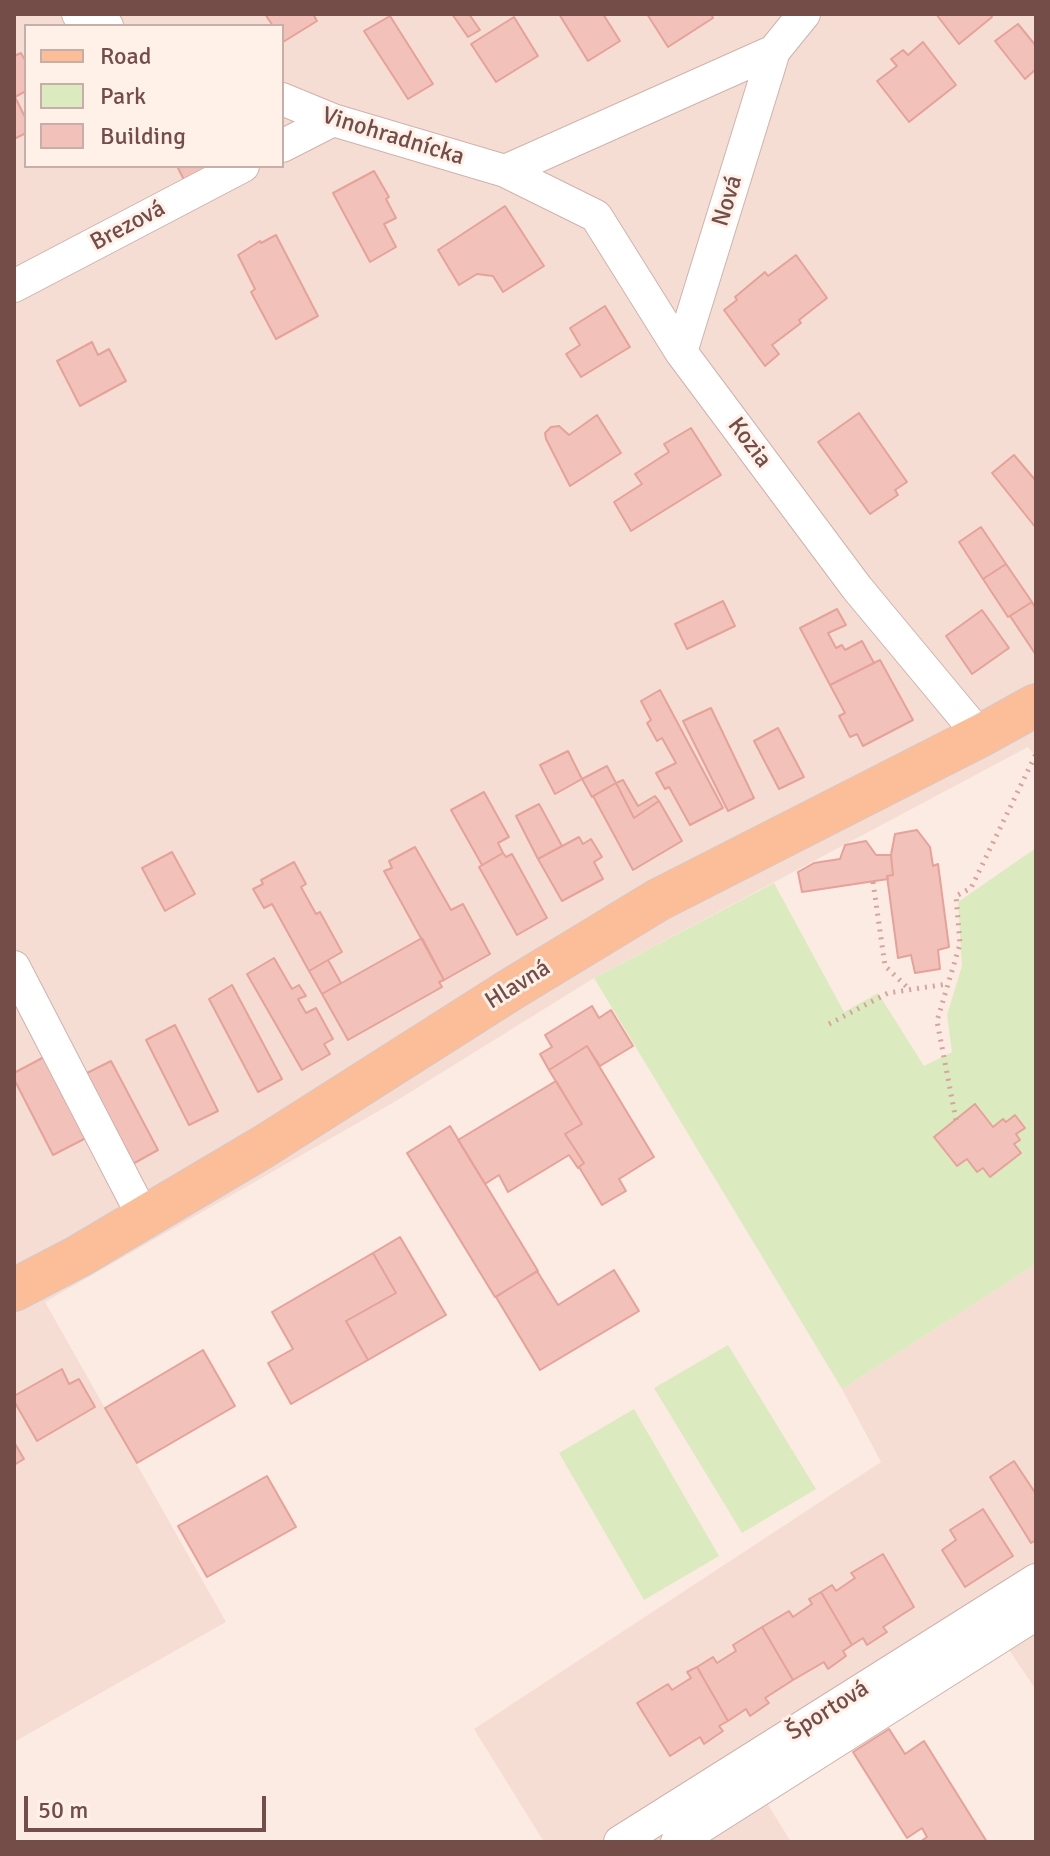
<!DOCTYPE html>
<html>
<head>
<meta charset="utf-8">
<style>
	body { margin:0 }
	#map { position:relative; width:1050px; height:1856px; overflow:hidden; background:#fcebe2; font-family:Signika,sans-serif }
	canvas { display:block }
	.frame { position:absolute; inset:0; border:16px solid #744c48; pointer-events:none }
	.legend { position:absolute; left:24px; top:24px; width:260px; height:144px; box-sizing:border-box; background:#fff0e8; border:2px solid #c7aea8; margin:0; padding:10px 14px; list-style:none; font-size:24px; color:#744c48 }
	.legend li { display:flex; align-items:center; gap:16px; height:40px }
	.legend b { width:40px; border:2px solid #c7aea8 }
	.scale { position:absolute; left:24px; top:1796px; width:242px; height:36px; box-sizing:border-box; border:4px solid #744c48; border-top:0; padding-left:10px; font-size:24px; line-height:28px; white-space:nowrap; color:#744c48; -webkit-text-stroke:6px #fff0e8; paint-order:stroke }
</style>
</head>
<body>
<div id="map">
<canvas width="1050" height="1856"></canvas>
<div class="frame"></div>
<ul class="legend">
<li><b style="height:10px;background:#fcbd99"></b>Road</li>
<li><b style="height:22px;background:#dceac0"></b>Park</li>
<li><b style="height:22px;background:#f2c1b9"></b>Building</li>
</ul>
<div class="scale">50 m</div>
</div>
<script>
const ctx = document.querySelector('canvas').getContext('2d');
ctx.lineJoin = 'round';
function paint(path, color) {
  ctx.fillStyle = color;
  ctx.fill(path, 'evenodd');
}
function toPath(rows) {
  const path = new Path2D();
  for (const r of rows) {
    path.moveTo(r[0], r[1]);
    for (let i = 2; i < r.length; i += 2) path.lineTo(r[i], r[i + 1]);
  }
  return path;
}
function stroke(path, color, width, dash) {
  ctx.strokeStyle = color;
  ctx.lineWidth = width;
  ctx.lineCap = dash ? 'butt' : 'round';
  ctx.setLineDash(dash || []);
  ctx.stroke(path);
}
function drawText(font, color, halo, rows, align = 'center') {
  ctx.font = font + ' Signika,sans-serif';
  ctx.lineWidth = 6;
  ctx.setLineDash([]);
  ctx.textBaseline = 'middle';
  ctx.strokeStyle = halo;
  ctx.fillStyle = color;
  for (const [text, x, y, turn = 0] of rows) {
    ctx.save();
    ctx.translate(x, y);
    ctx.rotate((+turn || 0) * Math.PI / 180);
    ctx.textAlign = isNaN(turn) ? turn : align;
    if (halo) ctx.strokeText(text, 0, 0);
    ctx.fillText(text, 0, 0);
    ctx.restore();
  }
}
const residential = toPath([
	[14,14,1036,14,1036,757,1028,747,594,978,396,1101,45,1302,226,1622,14,1742],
	[26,26,282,26,282,166,26,166],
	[1036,1264,1036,1690,1009,1650,767,1803,791,1842,544,1842,474,1729,881,1462,842,1389]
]);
const green = toPath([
	[1036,848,1036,1264,842,1389,594,978,774,883,844,1012,878,993,924,1066,952,1052,947,1015,962,966,958,902],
	[728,1345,816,1489,742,1533,654,1388],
	[634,1409,719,1556,644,1600,559,1453]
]);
const building = toPath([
	[265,14,313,14,317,21,283,42,282,26,273,26,265,14],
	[452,14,469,14,480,30,468,37,452,14],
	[559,14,603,14,620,41,588,61,559,14],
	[647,14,711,14,713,18,668,47,647,14],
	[936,14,990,14,992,17,959,44,936,14],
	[390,16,433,84,408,99,364,31,390,16],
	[514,17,538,56,496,82,471,44,514,17],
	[1018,24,1036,46,1036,69,1025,79,995,41,1018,24],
	[923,42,956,85,909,122,877,81,897,66,891,59,903,50,908,55,923,42],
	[21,53,26,62,26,91,15,97,26,119,26,133,14,139,14,56,21,53],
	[177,166,236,166,189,190,177,166],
	[374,171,389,197,386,199,396,218,384,224,396,247,370,262,333,193,374,171],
	[505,206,544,266,503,292,493,276,477,274,459,285,438,250,505,206],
	[276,235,318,316,276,339,251,292,255,289,238,255,260,241,261,243,276,235],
	[796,255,827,298,799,320,801,323,772,345,779,354,765,366,724,310,737,300,735,297,765,272,768,276,796,255],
	[605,306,630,347,581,377,566,354,580,345,570,328,605,306],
	[92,342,98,355,109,349,126,381,80,406,57,361,92,342],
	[859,413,907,482,895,490,898,495,870,514,818,442,859,413],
	[597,415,621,453,570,486,546,439,545,433,551,427,559,426,569,435,597,415],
	[691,428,721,475,631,531,614,502,642,484,635,474,669,452,664,444,691,428],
	[1014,455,1036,481,1036,528,992,473,1014,455],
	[981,527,1006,564,983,579,959,542,981,527],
	[1006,564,1032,602,1008,617,983,579,1006,564],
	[723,601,735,626,687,649,675,624,723,601],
	[1032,602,1036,609,1036,655,1010,616,1032,602],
	[837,609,846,625,828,633,836,648,842,645,845,650,862,641,874,663,830,685,800,628,837,609],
	[982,610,1009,648,972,674,946,636,982,610],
	[880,660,913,720,863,746,857,734,850,737,839,716,845,713,830,685,880,660],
	[660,690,723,808,690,825,669,787,665,789,656,773,676,763,662,738,657,741,647,723,651,720,641,701,660,690],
	[711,708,754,798,728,811,683,721,711,708],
	[778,728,804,777,779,789,754,741,778,728],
	[568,751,582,779,555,794,540,765,568,751],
	[607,766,616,783,592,797,582,779,607,766],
	[623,780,638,806,655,796,659,801,634,818,616,783,623,780],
	[616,783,634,818,659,801,682,841,633,870,593,796,616,783],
	[484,792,509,837,498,843,503,853,482,865,451,810,484,792],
	[539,804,562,846,538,859,516,816,539,804],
	[917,830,930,847,933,866,938,864,949,947,938,950,940,969,915,973,911,955,898,958,887,876,893,875,891,855,895,834,917,830],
	[579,837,583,844,591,839,602,857,594,862,603,879,562,901,538,859,579,837],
	[866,841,876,855,891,855,893,875,887,876,888,879,802,892,798,872,814,863,840,859,845,845,866,841],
	[415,847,451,910,463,904,490,954,444,980,384,871,392,868,389,861,415,847],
	[172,852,195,894,165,911,142,868,172,852],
	[503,853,506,857,512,854,547,918,517,935,479,867,503,853],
	[294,862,306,884,301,887,316,914,320,912,342,952,309,971,272,904,264,908,253,889,263,884,261,880,294,862],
	[422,938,444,980,439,982,442,987,348,1040,322,994,422,938],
	[274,958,292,989,299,985,306,996,298,999,306,1013,316,1008,333,1039,324,1044,330,1054,302,1070,247,974,274,958],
	[328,960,341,983,322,994,309,971,328,960],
	[232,985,282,1079,258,1092,209,999,232,985],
	[592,1006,599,1018,611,1010,633,1046,600,1066,587,1046,549,1070,540,1054,552,1047,545,1035,592,1006],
	[175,1025,218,1111,189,1125,146,1040,175,1025],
	[587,1046,654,1157,619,1179,626,1191,602,1205,579,1167,584,1163,565,1134,582,1124,549,1070,587,1046],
	[44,1057,86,1138,53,1155,14,1079,14,1073,44,1057],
	[111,1061,158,1150,129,1166,81,1076,111,1061],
	[556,1081,582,1124,565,1134,584,1163,578,1168,569,1155,508,1192,499,1175,485,1184,458,1140,556,1081],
	[975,1104,993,1127,1003,1119,1006,1122,1015,1115,1025,1128,1016,1134,1020,1140,1014,1144,1021,1153,990,1177,983,1168,977,1172,967,1159,957,1166,934,1137,975,1104],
	[450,1126,538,1271,495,1297,407,1153,450,1126],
	[400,1237,446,1315,368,1360,346,1321,396,1293,373,1253,400,1237],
	[373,1253,396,1293,346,1321,368,1360,291,1404,268,1363,293,1349,272,1312,373,1253],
	[614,1270,639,1311,540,1370,496,1297,537,1271,558,1305,614,1270],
	[203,1350,235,1406,137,1463,105,1408,203,1350],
	[62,1369,69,1384,79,1379,95,1407,37,1441,14,1401,14,1396,62,1369],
	[14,1442,24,1459,14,1465,14,1442],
	[1014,1461,1036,1494,1036,1540,1031,1543,990,1477,1014,1461],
	[267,1476,296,1527,207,1577,178,1526,267,1476],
	[983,1509,1013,1556,965,1587,942,1550,956,1540,950,1530,983,1509],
	[883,1554,914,1607,883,1627,887,1632,867,1645,863,1638,852,1645,821,1592,832,1585,836,1591,855,1578,851,1573,883,1554],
	[821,1592,852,1645,843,1651,846,1656,828,1669,824,1662,793,1680,762,1627,789,1611,793,1617,812,1604,809,1599,821,1592],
	[762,1627,793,1680,765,1698,769,1703,750,1716,746,1709,728,1721,697,1667,713,1657,717,1663,736,1651,733,1645,762,1627],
	[697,1667,728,1721,719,1726,723,1731,704,1744,700,1737,670,1756,637,1703,668,1684,672,1690,691,1678,687,1672,697,1667],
	[889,1729,905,1754,924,1741,987,1842,920,1842,927,1837,922,1828,907,1838,853,1752,889,1729]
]);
const path = toPath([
	[873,882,885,966,907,987],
	[829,1024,888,993,947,984],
	[956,1120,937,1021,960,944,956,896,971,888,1036,754]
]);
const minor = toPath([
	[78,14,107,26],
	[282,99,333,120,505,171,596,216,681,352,857,588,980,736],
	[282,146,333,120],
	[505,171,774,51,804,14],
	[14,286,243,166],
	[681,352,774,51],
	[14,967,144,1218],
	[620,1842,1036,1580],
	[677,1842,1036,1614]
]);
const major = toPath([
	[14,1290,79,1256,263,1147,510,990,658,900,980,736,1036,705]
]);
const streetNames = [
	["Vinohradnícka",393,137,17],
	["Nová",728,201,-73],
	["Brezová",128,226,-28],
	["Kozia",749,443,53],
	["Hlavná",518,985,-32],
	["Športová",828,1711,-32]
];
paint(residential, '#f6ddd3');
paint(green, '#dceac0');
paint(building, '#f2c1b9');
stroke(building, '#e5a299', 2);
stroke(minor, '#d0b2ab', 34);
stroke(major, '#d5c9c8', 44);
stroke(path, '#d7a49c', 5, [2, 6]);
stroke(minor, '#fff', 32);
stroke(major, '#fcbd99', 42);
drawText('24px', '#744c48', '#fff0e8', streetNames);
</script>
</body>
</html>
